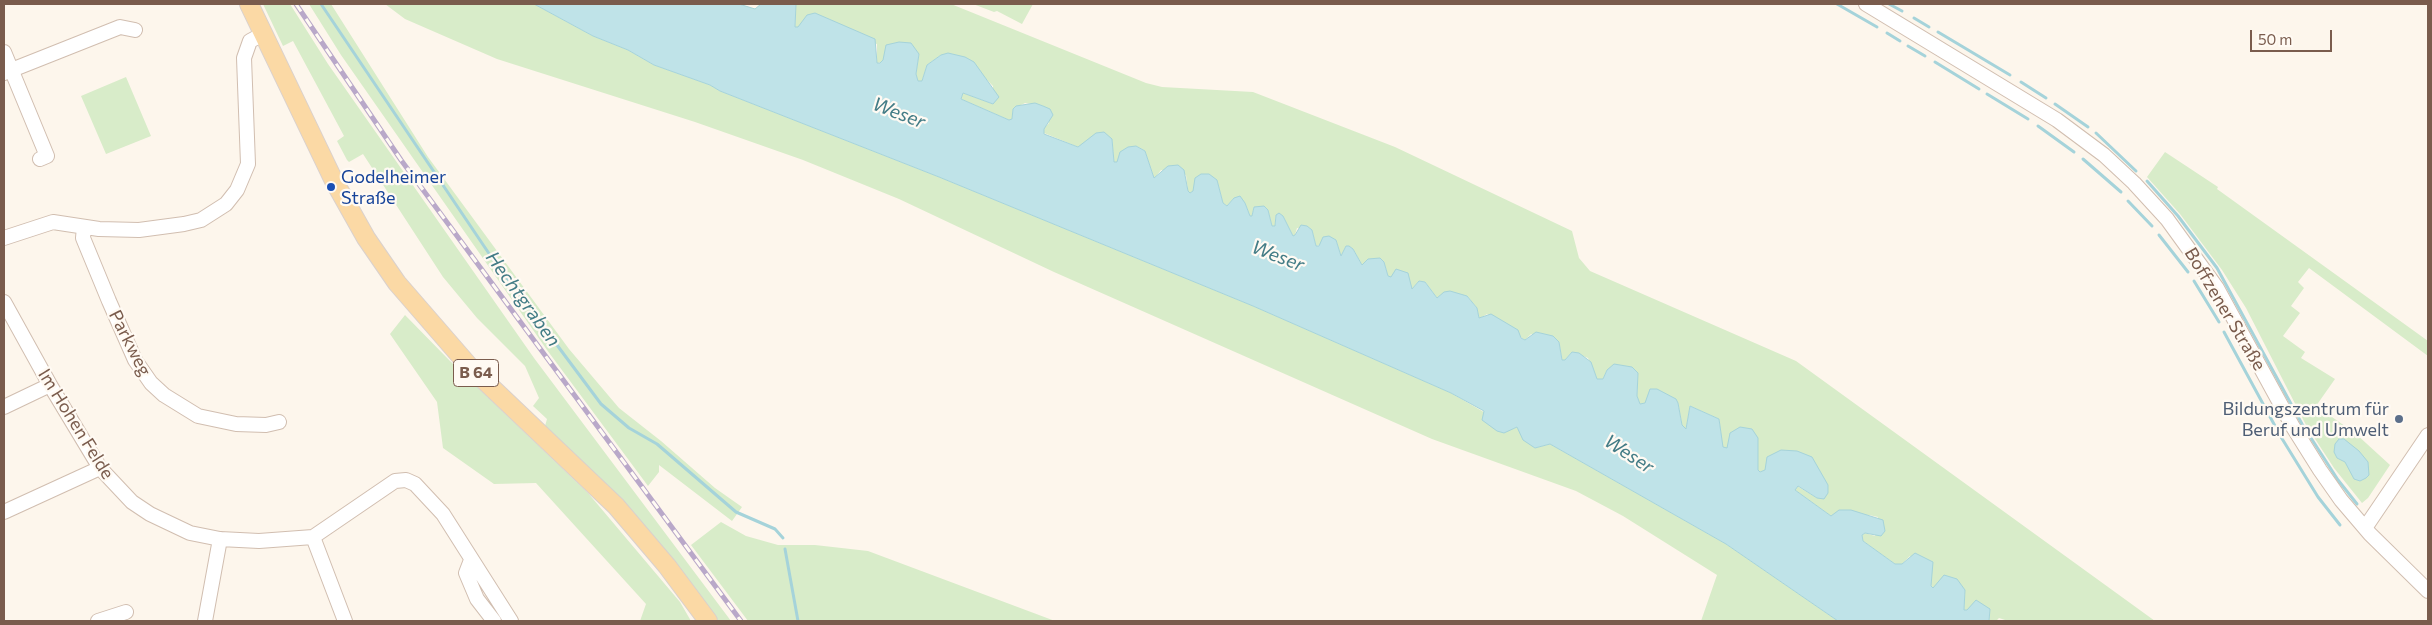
<!DOCTYPE html>
<html>
<head>
<meta charset="utf-8">
<style>
	body { margin:0 }
	#map { position:relative; width:2432px; height:625px; overflow:hidden; background:#fdf6ec; font-family:Commissioner,sans-serif }
	canvas { display:block }
	.frame { position:absolute; inset:0; border:5px solid #7a5c4d; pointer-events:none }
	.scale { position:absolute; left:2250px; top:30px; width:82px; height:22px; box-sizing:border-box; border:2px solid #7a5c4d; border-top:0; padding-left:6px; font-size:15px; line-height:18px; white-space:nowrap; color:#7a5c4d; -webkit-text-stroke:4px #fffaf3; paint-order:stroke }
</style>
</head>
<body>
<div id="map">
<canvas width="2432" height="625"></canvas>
<div class="frame"></div>
<div class="scale">50 m</div>
</div>
<script>
const ctx = document.querySelector('canvas').getContext('2d');
ctx.lineJoin = 'round';
function paint(path, color) {
  ctx.fillStyle = color;
  ctx.fill(path, 'evenodd');
}
function toPath(rows) {
  const path = new Path2D();
  for (const r of rows) {
    path.moveTo(r[0], r[1]);
    for (let i = 2; i < r.length; i += 2) path.lineTo(r[i], r[i + 1]);
  }
  return path;
}
function stroke(path, color, width, dash) {
  ctx.strokeStyle = color;
  ctx.lineWidth = width;
  ctx.lineCap = dash ? 'butt' : 'round';
  ctx.setLineDash(dash || []);
  ctx.stroke(path);
}
function drawText(font, color, halo, rows, align = 'center') {
  ctx.font = font + ' Commissioner,sans-serif';
  ctx.lineWidth = 4.5;
  ctx.setLineDash([]);
  ctx.textBaseline = 'middle';
  ctx.strokeStyle = halo;
  ctx.fillStyle = color;
  for (const [text, x, y, turn = 0] of rows) {
    ctx.save();
    ctx.translate(x, y);
    ctx.rotate((+turn || 0) * Math.PI / 180);
    ctx.textAlign = isNaN(turn) ? turn : align;
    if (halo) ctx.strokeText(text, 0, 0);
    ctx.fillText(text, 0, 0);
    ctx.restore();
  }
}
const green = toPath([
	[263,4,290,4,328,64,534,358,731,621,717,621,621,499,545,426,547,419,533,406,539,398,525,366,477,318,443,277,363,154,349,162,347,160,337,141,344,136,293,41,283,46],
	[309,4,331,4,428,157,569,349,619,408,661,441,715,488,742,507,732,521,659,465,659,472,648,486,547,350,341,55],
	[385,4,534,4,593,36,628,50,654,65,710,85,720,91,939,177,1253,306,1451,393,1513,429,1517,427,1535,448,1550,444,1726,544,1838,621,1701,621,1717,575,1623,516,1576,491,1432,439,1054,272,899,199,803,160,695,122,497,59,405,19],
	[796,4,951,4,1146,83,1162,87,1253,92,1395,147,1572,231,1579,258,1590,271,1796,361,2155,621,2008,621,1999,618,1996,621,1989,621,1990,609,1964,610,1965,590,1933,588,1910,556,1902,564,1895,564,1863,541,1862,535,1865,533,1875,536,1878,517,1869,515,1831,516,1795,490,1797,486,1817,498,1828,493,1765,470,1761,472,1758,470,1758,438,1727,449,1722,447,1719,419,1690,406,1686,429,1682,425,1678,403,1640,404,1637,396,1638,373,1607,370,1603,379,1597,379,1588,358,1572,352,1565,360,1562,360,1559,342,1531,334,1525,340,1487,314,1479,319,1477,308,1467,296,1441,295,1437,298,1425,282,1419,281,1412,289,1388,276,1384,262,1362,265,1353,249,1346,247,1341,256,1336,240,1316,246,1312,230,1297,228,1295,235,1293,236,1283,216,1276,215,1275,226,1272,226,1268,210,1254,207,1252,216,1250,216,1245,203,1234,198,1227,206,1223,203,1217,180,1190,193,1188,191,1186,175,1161,170,1154,179,1145,151,1136,146,1117,162,1114,162,1112,139,1078,147,1044,133,1043,129,1049,123,1043,106,1025,103,1013,109,1012,119,1009,120,961,99,963,93,993,104,993,86,983,76,974,63,941,55,927,65,922,81,918,81,916,74,919,54,877,63,877,44,795,27],
	[973,4,1033,4,1022,24,997,11,994,12],
	[126,77,151,136,106,154,81,96],
	[2165,152,2218,187,2217,189,2428,341,2428,356,2309,268,2298,282,2304,288,2291,306,2300,313,2283,336,2305,352,2301,358,2335,379,2316,406,2355,433,2390,465,2368,498,2362,503,2334,468,2306,425,2246,308,2222,270,2180,214,2147,177],
	[405,315,450,361,588,493,680,602,691,621,640,621,646,604,536,483,494,484,443,448,437,402,390,334],
	[721,522,746,536,778,545,815,545,868,551,1055,621,748,621,691,545]
]);
const water = toPath([
	[534,4,739,4,755,9,761,4,796,4,795,27,798,27,807,15,815,13,875,39,877,63,880,63,883,60,886,45,899,42,911,43,919,54,916,74,918,81,922,81,927,65,941,55,948,53,965,57,974,62,999,97,993,104,963,93,961,99,1009,120,1012,119,1013,109,1016,106,1035,103,1043,106,1050,109,1053,115,1044,129,1044,134,1078,147,1096,133,1104,132,1112,139,1114,162,1117,162,1120,152,1128,147,1136,146,1145,151,1154,178,1168,166,1178,165,1184,170,1188,191,1190,193,1193,191,1195,178,1201,174,1209,174,1217,180,1223,203,1227,206,1234,198,1240,196,1245,203,1250,216,1252,216,1254,207,1264,206,1268,210,1272,226,1275,226,1276,215,1279,213,1283,216,1293,236,1295,235,1301,225,1307,226,1312,230,1316,246,1319,246,1323,237,1329,236,1336,240,1341,256,1346,246,1349,246,1353,249,1362,265,1368,259,1380,258,1384,262,1388,276,1391,277,1396,269,1408,273,1412,289,1419,281,1425,282,1437,298,1444,292,1450,291,1467,296,1477,308,1479,318,1491,314,1518,330,1521,338,1525,340,1536,332,1553,336,1559,342,1562,360,1565,360,1572,352,1579,353,1591,362,1597,379,1603,379,1607,370,1614,364,1632,367,1638,373,1637,396,1640,404,1645,403,1650,389,1657,389,1676,399,1678,403,1682,425,1686,429,1690,406,1719,419,1723,447,1727,448,1730,433,1740,427,1752,429,1758,438,1758,470,1760,472,1765,470,1767,457,1781,450,1797,451,1812,457,1828,485,1828,493,1824,499,1817,498,1798,486,1795,490,1831,516,1839,510,1851,510,1883,520,1885,531,1881,536,1865,533,1862,535,1863,541,1895,564,1902,564,1915,553,1933,562,1931,586,1933,588,1944,575,1957,579,1965,590,1964,610,1967,610,1976,600,1990,609,1989,621,1838,621,1726,544,1550,444,1535,448,1523,440,1517,427,1504,433,1497,431,1482,420,1484,411,1451,393,1253,306,939,177,720,91,710,85,654,65,628,50,593,36,534,4],
	[2339,439,2344,439,2359,451,2368,462,2369,475,2366,478,2360,481,2354,479,2345,462,2337,458,2334,452,2335,444,2339,439]
]);
const stream = toPath([
	[321,4,492,258,601,404,629,428,657,444,736,512,775,529,783,538],
	[1837,4,1877,27],
	[1889,4,1902,11],
	[1914,18,1929,27],
	[1938,32,2010,75],
	[1887,33,1900,41],
	[1908,46,1925,56],
	[1935,62,1979,89],
	[2021,82,2046,98],
	[1987,94,2028,119],
	[2055,104,2088,127],
	[2038,126,2074,152],
	[2096,133,2136,171],
	[2083,159,2121,192],
	[2147,181,2178,216,2217,268,2302,424,2338,480,2357,504],
	[2128,201,2152,226],
	[2159,235,2188,272],
	[2194,281,2219,322],
	[2224,332,2281,437,2318,497,2340,525],
	[785,549,798,621]
]);
const minor = toPath([
	[1866,4,2057,120,2104,155,2134,183,2167,219,2217,288,2293,427,2320,470,2341,500,2370,534,2428,591],
	[4,52,47,156,40,159],
	[4,73,120,27,135,30],
	[84,227,83,238,109,301,135,360,151,383,164,395,198,416,236,424,266,425,279,422],
	[4,238,53,222,99,229,139,230,184,224,201,220,226,204,237,190,248,164,244,58,250,41,263,34],
	[4,302,50,385,100,468,132,502,150,514,190,533,220,539,259,541,313,537,395,481,406,480,415,484,443,514,511,621],
	[4,407,50,385],
	[4,512,100,468],
	[2365,528,2428,435],
	[313,537,345,621],
	[471,560,466,573,477,599,494,621],
	[98,621,126,612],
	[205,621,220,539]
]);
const major = toPath([
	[249,4,334,181,366,238,397,283,469,366,616,506,667,566,708,621]
]);
const rail = toPath([
	[296,4,401,160,741,621]
]);
const markers = [
	[331,187,5,"#1a4fb4"],
	[2399,419,5,"#5c6f8a"]
];
const shields = [
	[476,373,45]
];
const shieldNames = [
	["B 64",476,373]
];
const transitNames = [
	["Godelheimer",341,177],
	["Straße",341,198]
];
const streetNames = [
	["Boffzener Straße",2225,309,59],
	["Parkweg",130,343,63],
	["Im Hohen Felde",76,424,58]
];
const serviceNames = [
	["Bildungszentrum für",2389,409],
	["Beruf und Umwelt",2389,430]
];
const waterNames = [
	["Weser",899,113,21],
	["Weser",1278,256,21],
	["Hechtgraben",523,299,54],
	["Weser",1629,454,33]
];
paint(green, '#d8ecc9');
paint(water, '#bfe3e8');
stroke(water, '#a5d3da', 1);
stroke(stream, '#a5d3da', 3);
stroke(minor, '#d1beb0', 16);
stroke(major, '#dad1cd', 20);
stroke(minor, '#fff', 14);
stroke(major, '#fbd9a5', 18);
stroke(rail, '#b9a8c9', 5);
stroke(rail, '#fffaf3', 3, [9]);
for (const [x, y, r, color] of markers) {
  const dot = new Path2D();
  dot.arc(x, y, r, 0, 2 * Math.PI);
  ctx.fillStyle = color;
  ctx.fill(dot);
  stroke(dot, '#fffaf3', 2);
}
for (const [x, y, w] of shields) {
  const box = new Path2D();
  box.roundRect(x - w / 2, y - 13.5, w, 27, 4);
  ctx.fillStyle = '#fffaf3';
  ctx.fill(box);
  stroke(box, '#7a5c4d', 1);
}
drawText('bold 16px', '#7a5c4d', null, shieldNames);
drawText('18px', '#164399', '#fffaf3', transitNames, 'left');
drawText('18px', '#7a5c4d', '#fffaf3', streetNames);
drawText('18px', '#4e5e75', '#fffaf3', serviceNames, 'right');
drawText('italic 19px', '#437c86', '#fffaf3', waterNames);
</script>
</body>
</html>
